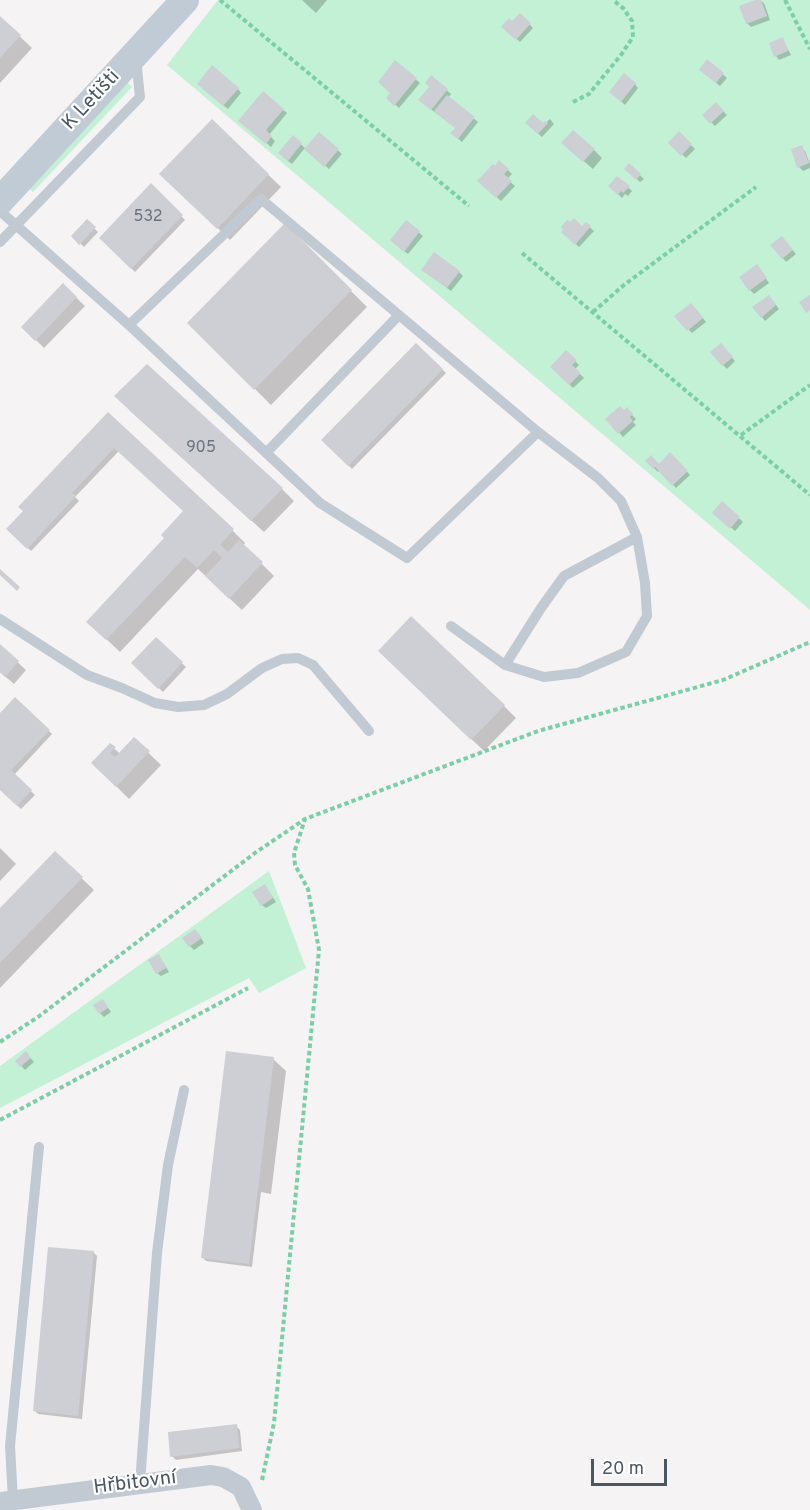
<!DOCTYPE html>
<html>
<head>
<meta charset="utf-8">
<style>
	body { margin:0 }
	#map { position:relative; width:810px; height:1510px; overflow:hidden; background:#f5f3f3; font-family:Overpass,sans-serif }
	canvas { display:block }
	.scale { position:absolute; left:591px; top:1459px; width:76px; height:27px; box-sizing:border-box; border:3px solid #4a5661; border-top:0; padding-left:8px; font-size:18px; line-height:21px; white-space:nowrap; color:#4a5661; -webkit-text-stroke:4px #fff; paint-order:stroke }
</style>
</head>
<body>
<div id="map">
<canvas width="810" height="1510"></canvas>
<div class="scale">20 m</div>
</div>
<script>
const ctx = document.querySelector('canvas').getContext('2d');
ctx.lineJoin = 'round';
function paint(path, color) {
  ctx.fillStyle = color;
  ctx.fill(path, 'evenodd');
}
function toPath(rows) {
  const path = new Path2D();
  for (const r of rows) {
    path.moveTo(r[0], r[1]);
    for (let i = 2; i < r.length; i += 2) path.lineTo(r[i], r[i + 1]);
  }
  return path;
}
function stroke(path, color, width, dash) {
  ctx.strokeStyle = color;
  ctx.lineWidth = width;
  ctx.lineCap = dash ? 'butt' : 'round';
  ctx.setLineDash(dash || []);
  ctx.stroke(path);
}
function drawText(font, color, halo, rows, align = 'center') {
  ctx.font = font + ' Overpass,sans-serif';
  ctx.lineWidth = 4.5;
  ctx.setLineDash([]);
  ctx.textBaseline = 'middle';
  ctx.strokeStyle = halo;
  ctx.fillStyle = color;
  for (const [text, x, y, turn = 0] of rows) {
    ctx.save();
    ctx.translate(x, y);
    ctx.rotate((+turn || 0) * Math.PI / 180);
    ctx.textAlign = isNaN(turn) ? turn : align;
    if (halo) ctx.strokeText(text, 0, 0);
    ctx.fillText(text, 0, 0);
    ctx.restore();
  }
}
const green = toPath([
	[218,0,810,0,810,610,167,65],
	[127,82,132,87,33,192,29,188],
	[269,871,306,968,259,993,249,978,0,1108,0,1066]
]);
const shadow = toPath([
	[302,0,327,0,316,13],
	[759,0,764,3,770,20,751,27,747,23],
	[520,15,533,28,520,42,503,27,512,23],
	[0,18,32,48,0,83],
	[782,39,791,55,779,60,776,56],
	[707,61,727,78,720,86,704,73],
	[396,62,420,83,399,108,388,98,392,93],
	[432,77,451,94,448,98,478,122,462,142,456,137,456,128,424,104,431,87],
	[635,84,638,88,625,105,611,92],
	[202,88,238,89,241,93,228,109],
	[716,104,727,115,715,126,704,115],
	[283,110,287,113,269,135,275,141,271,147,244,124],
	[550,119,554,124,542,137,527,123,543,125],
	[212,121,281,187,230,240,162,174],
	[679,133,695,149,686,158,670,143],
	[319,134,342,154,329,169,305,148,292,164,283,157,293,137,306,149],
	[801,147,805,151,810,164,810,168,803,171,799,167],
	[594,150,602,158,593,169,572,151],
	[500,163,512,174,507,179,515,186,501,201,479,181],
	[630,166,644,179,640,182,626,169],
	[617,178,632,191,628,196,625,194,622,198,610,186],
	[151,185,185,220,135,272,101,238],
	[87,221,98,232,84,247,73,236],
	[406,222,423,236,408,254,395,244],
	[586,224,594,231,579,247,563,232,582,228],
	[285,225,367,307,271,405,189,323],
	[785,241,796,254,786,262,783,258],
	[760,270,769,283,754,294,750,290],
	[459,272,463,276,451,291,427,273],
	[63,285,85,306,44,348,23,327],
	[773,301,779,309,765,321,762,317],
	[695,308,706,322,692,333,676,316],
	[416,345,446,373,352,469,324,440],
	[721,345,735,361,727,369,723,365],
	[566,352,579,365,575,369,584,378,573,388,552,367],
	[128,409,282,489,294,501,264,532],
	[627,410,636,419,633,422,636,425,623,437,608,419],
	[108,415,233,531,245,543,243,545,274,576,242,610,198,569,120,652,101,634,185,511,119,451,75,497,79,501,31,551,8,529],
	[671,454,690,475,676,488,660,470,658,472,647,461,660,466],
	[722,503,743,522,735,531,714,512],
	[156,639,186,667,163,692,133,663],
	[0,646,26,670,14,684,0,672],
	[392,663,504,706,516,718,484,751],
	[15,699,52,734,14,775,35,795,21,809,0,789,0,715],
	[134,739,161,765,129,799,93,763,111,745,120,754],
	[0,848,16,864,0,881],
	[55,853,94,890,0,988,0,910],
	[265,886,276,902,266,908,262,905],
	[199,934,204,943,194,950,190,946],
	[159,956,169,972,161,976,157,973],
	[106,1005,111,1012,104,1017,100,1013],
	[26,1053,34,1062,25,1070,17,1061],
	[273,1059,286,1071,271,1194,261,1192,252,1267,206,1261,202,1257],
	[93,1252,97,1256,82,1419,38,1414,34,1410],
	[236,1426,240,1430,242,1451,176,1460,172,1456]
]);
const building = toPath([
	[755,0,761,0,767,16,746,24,739,6],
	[520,13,531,23,516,40,501,27,509,18,512,21],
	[0,16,21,35,0,58],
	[783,37,788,51,774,57,769,43],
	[707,59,724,73,716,83,699,70],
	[395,60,417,78,394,106,386,98,390,93,378,82],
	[212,65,239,88,223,106,197,84],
	[624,73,636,83,621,102,609,92],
	[431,75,448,89,431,110,418,100,429,87,425,83],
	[263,91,284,109,266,130,272,136,266,144,238,121],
	[447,95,475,117,458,139,450,133,455,128,434,111],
	[716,102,724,111,710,124,702,115],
	[533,114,543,123,545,121,548,123,538,134,525,123],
	[212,119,269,174,217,229,159,174],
	[573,130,595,149,583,162,561,143],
	[679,131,692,144,681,156,668,143],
	[319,132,339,149,324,167,304,149],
	[293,135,302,143,288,161,278,153],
	[802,145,809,163,797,168,791,149],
	[499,160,509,169,504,174,512,181,496,198,477,181,493,164,495,166],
	[629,163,641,174,636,180,624,169],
	[617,176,630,186,623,193,621,191,618,195,608,186],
	[151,183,183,215,131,269,99,238],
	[574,218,582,226,586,222,591,226,575,245,561,232,563,230,561,227,567,220,570,222],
	[87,219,96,227,79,245,71,236],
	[406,220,420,231,404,252,390,240],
	[285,223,352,290,254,390,187,323],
	[782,236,793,250,782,259,770,245],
	[434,252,460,271,447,288,421,270],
	[757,264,767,278,749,291,739,277],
	[63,283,77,297,35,341,21,327],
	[769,295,776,305,761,318,752,307],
	[810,295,810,310,806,313,799,302],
	[691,303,703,318,687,331,674,316],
	[416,343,443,369,348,466,321,440],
	[721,343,733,357,722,366,710,352],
	[566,350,577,360,572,365,581,373,569,385,550,367],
	[147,364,283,488,251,521,114,396],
	[620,406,624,410,627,407,633,414,630,417,633,421,618,434,605,419],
	[108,412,234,529,220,545,228,552,239,540,263,562,229,599,205,576,222,558,214,550,197,568,185,557,106,640,86,622,164,538,161,535,183,511,114,448,72,493,76,496,27,549,6,529,23,511,18,507],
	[670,452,688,471,672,486,655,467,653,469,645,461,651,455,659,464],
	[722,501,740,517,730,529,712,513],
	[0,569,20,587,17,591,0,575],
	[411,616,505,705,471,740,378,651],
	[156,637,183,662,158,689,131,663],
	[0,644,19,661,5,677,0,672],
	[15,697,50,730,11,770,32,790,17,806,0,790,0,713],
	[134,737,150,751,116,787,91,763,110,743,116,747,110,753,115,757],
	[55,851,83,877,0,963,0,908],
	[265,884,273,898,261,906,252,892],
	[195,929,202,938,189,947,182,938],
	[159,954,166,968,156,974,148,960],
	[103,999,108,1008,99,1014,93,1005],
	[26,1051,31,1058,20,1067,15,1061],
	[226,1051,274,1057,249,1264,201,1258],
	[48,1247,94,1251,78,1416,33,1411],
	[237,1424,239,1448,170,1457,168,1432]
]);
const path = toPath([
	[220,0,469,206],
	[785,0,810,49],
	[573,102,589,94,621,55,633,37,632,21,623,8,613,0],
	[522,253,810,495],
	[593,312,624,285,756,187],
	[741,435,810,385],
	[0,1042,38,1017,255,853,305,819,538,731,723,680,810,642],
	[0,1120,248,988],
	[262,1480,274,1423,319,950,308,889,295,865,294,853,305,819]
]);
const lane = toPath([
	[0,211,129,325,320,503,407,558,538,432,261,199,129,325],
	[0,242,140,97,136,59],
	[266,453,399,315],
	[0,619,87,675,122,688,155,703,178,707,204,705,227,694,262,668,282,659,298,658,313,665,369,731],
	[451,626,505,665,544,677,578,673,626,652,647,616,645,583,637,537,621,501,598,478,538,432],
	[505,665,541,608,564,576,637,537],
	[140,1483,157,1253,168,1165,184,1090],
	[13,1500,10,1446,39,1147]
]);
const street = toPath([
	[0,1502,211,1475,223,1477,241,1487,252,1510]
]);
const secondary = toPath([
	[0,201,185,0]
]);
const numberNames = [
	["532",148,218],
	["905",201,449]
];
const streetNames = [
	["K Letišti",92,101,-47],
	["Hřbitovní",135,1484,-7]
];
paint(green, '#c3f1d5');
paint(shadow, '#0003');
paint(building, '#cdcfd5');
stroke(path, '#7ad0a6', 4, [4.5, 3]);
stroke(lane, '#c1cad2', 10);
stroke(street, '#c1cad2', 20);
stroke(secondary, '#c1cbd6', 28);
drawText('16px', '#6b747e', null, numberNames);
drawText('20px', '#4a5661', '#fff', streetNames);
</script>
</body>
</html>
